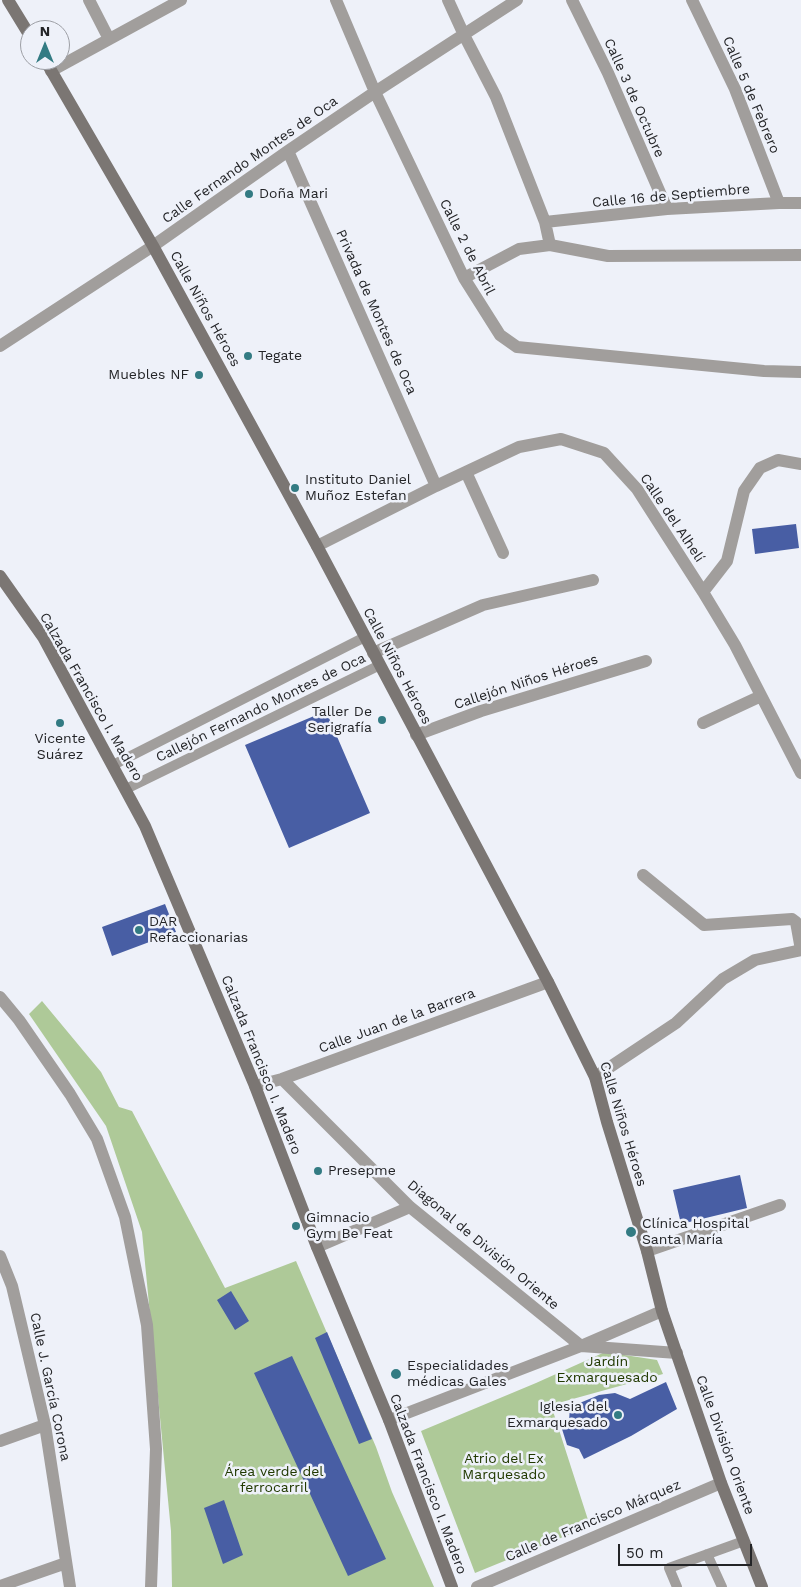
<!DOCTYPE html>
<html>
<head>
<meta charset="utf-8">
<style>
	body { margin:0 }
	#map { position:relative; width:801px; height:1587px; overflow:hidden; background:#eef1f9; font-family:"Work Sans",sans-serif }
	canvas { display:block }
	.north { position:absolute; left:20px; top:20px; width:50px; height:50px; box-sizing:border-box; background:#eef1f9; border:1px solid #9d9fa5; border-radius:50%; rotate:0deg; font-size:14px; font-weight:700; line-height:20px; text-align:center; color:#232427 }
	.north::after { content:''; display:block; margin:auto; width:18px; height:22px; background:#337b83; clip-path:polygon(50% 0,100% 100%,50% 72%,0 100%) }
	.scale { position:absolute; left:618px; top:1544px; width:134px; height:22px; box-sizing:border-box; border:2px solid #232427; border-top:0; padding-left:6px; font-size:15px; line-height:18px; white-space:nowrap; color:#232427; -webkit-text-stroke:4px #eef1f9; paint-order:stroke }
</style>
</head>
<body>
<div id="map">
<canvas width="801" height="1587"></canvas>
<div class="north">N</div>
<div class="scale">50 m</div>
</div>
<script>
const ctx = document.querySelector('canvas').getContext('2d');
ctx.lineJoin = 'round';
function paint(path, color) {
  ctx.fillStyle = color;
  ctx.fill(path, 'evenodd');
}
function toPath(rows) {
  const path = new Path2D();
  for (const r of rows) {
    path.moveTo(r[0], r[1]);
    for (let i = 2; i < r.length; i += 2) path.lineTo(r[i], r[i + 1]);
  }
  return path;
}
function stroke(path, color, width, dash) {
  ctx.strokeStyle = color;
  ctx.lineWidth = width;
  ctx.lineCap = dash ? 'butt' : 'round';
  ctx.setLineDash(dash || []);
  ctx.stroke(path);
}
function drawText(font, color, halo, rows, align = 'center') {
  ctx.font = font + ' "Work Sans",sans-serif';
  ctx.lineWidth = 5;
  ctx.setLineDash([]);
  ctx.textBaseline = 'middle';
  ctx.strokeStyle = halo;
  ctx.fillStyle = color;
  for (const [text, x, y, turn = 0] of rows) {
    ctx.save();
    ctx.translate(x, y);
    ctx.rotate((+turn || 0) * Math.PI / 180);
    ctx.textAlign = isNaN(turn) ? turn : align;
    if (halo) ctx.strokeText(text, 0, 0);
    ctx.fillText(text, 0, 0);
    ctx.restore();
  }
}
const green = toPath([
	[42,1001,101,1072,119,1107,132,1111,225,1288,296,1261,376,1447,392,1492,434,1587,172,1587,171,1531,142,1232,106,1126,29,1014],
	[605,1352,657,1360,663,1374,551,1405,590,1526,475,1573,421,1431,536,1383]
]);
const building = toPath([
	[796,524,799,548,755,554,752,529],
	[326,711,370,813,289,848,245,745],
	[165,904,176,932,112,956,102,927],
	[740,1175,747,1208,681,1224,673,1190],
	[231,1291,249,1321,235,1330,217,1300],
	[327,1332,372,1439,359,1444,315,1338],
	[292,1356,386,1559,348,1576,254,1373],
	[666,1382,677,1409,631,1436,584,1459,579,1449,567,1445,562,1429,569,1421,570,1407,599,1395,615,1393,630,1399],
	[224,1500,243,1555,223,1564,204,1508]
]);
const lane = toPath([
	[113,765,365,637],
	[126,789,380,665],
	[707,1554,722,1587],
	[677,1587,669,1568,744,1541]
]);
const street = toPath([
	[89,0,109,39],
	[336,0,375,92,464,278,500,335,517,347,764,371,801,372],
	[448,0,464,35,496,97,545,222,550,245,519,249,464,278],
	[572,0,608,73,667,209],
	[692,0,735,89,779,203],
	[51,71,181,0],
	[288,151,436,486],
	[545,222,667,209,779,203,801,203],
	[550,245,608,256,801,255],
	[0,346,153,246,288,151,375,92,517,0],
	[466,472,503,553],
	[317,546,436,486,519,447,561,439,604,453,637,489,703,592,735,645,801,773],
	[703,592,727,561,744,491,760,468,778,460,801,464],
	[373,653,483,605,593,580],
	[703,723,761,696],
	[416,735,481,711,646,661],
	[643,875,704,925,792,919,796,922,801,950],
	[0,997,19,1020,70,1094,97,1139,125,1217,147,1325,156,1449,151,1587],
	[595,1077,676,1023,723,979,755,960,801,950],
	[282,1079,410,1207,581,1346,662,1311],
	[255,1086,282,1079,548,982],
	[317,1247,410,1207],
	[647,1251,780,1205],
	[0,1256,12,1286,45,1425,70,1587],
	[389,1420,581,1346,677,1353],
	[0,1441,45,1425],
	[0,1586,66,1563],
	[477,1587,721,1483]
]);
const secondary = toPath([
	[8,0,30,36],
	[45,60,153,246,317,546,548,982,595,1077,607,1122,647,1251,662,1311,721,1483,762,1587],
	[0,576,43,637,145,826,255,1086,317,1247,389,1420,452,1587]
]);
const markers = [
	[249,194,5,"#337b83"],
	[248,356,5,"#337b83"],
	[199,375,5,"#337b83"],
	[295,488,5,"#337b83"],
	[382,720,5,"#337b83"],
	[60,723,5,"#337b83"],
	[139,930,5,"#337b83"],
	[318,1171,5,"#337b83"],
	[296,1226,5,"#337b83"],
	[631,1232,6,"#337b83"],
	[396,1374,6,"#337b83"],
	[618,1415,5,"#337b83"]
];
const streetNames = [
	["Calle 5 de Febrero",751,95,67],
	["Calle 3 de Octubre",634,98,66],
	["Calle Fernando Montes de Oca",250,160,-35],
	["Calle 16 de Septiembre",671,196,-5],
	["Calle 2 de Abril",467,247,63],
	["Calle Niños Héroes",205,309,61],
	["Privada de Montes de Oca",376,312,66],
	["Calle del Alhelí",672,518,56],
	["Calle Niños Héroes",397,666,62],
	["Callejón Niños Héroes",526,682,-18],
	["Calzada Francisco I. Madero",91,697,60],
	["Callejón Fernando Montes de Oca",261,708,-26],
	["Calle Juan de la Barrera",397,1021,-20],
	["Calzada Francisco I. Madero",261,1065,68],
	["Calle Niños Héroes",623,1124,73],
	["Diagonal de División Oriente",483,1245,40],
	["Calle J. García Corona",50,1387,78],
	["Calle División Oriente",725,1445,70],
	["Calzada Francisco I. Madero",428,1484,69],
	["Calle de Francisco Márquez",593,1521,-23]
];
const poiNames = [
	["Doña Mari",259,194],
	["Tegate",258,356],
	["Muebles NF",189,375,"right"],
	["Instituto Daniel",305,480],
	["Muñoz Estefan",305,496],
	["Taller De",372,712,"right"],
	["Serigrafía",372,728,"right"],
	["Vicente",60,739,"center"],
	["Suárez",60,755,"center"],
	["DAR",149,922],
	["Refaccionarias",149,938],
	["Presepme",328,1171],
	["Gimnacio",306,1218],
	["Gym Be Feat",306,1234],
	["Clínica Hospital",642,1224],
	["Santa María",642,1240],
	["Especialidades",407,1366],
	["médicas Gales",407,1382],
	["Iglesia del",608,1407,"right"],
	["Exmarquesado",608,1423,"right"]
];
const parkNames = [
	["Jardín",607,1362],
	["Exmarquesado",607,1378],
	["Atrio del Ex",504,1459],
	["Marquesado",504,1475],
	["Área verde del",274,1472],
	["ferrocarril",274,1488]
];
paint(green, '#aec998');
paint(building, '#485ea4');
stroke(lane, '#a19e9c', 10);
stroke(street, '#a19e9c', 12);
stroke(secondary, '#7b7673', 12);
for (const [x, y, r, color] of markers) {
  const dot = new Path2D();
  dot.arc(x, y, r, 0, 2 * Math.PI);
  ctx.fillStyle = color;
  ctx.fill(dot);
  stroke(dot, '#eef1f9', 2);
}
drawText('14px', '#232427', '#eef1f9', streetNames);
drawText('14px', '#232427', '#eef1f9', poiNames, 'left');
drawText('14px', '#213900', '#eef1f9', parkNames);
</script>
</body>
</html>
